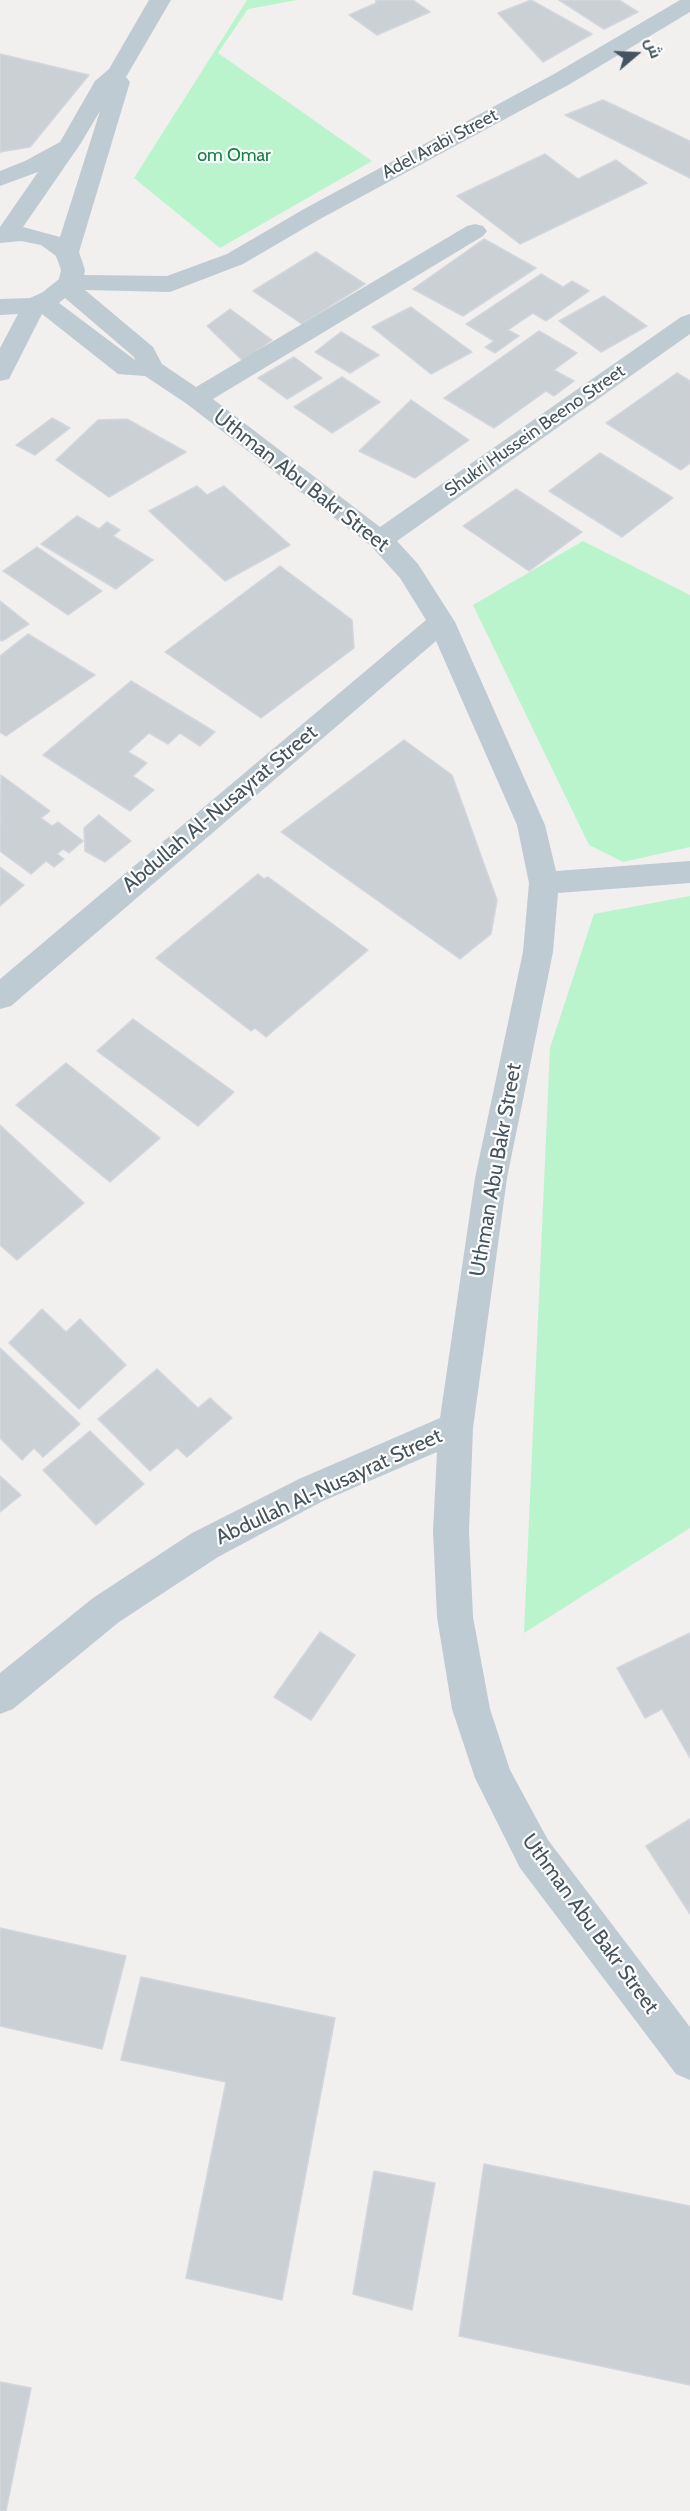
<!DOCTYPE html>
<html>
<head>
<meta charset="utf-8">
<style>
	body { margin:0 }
	#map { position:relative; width:690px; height:2511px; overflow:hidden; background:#f2efef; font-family:Cabin,Cairo,sans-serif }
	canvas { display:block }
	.north { position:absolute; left:606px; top:24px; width:60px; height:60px; -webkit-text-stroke:4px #fff; paint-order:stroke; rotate:71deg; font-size:16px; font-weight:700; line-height:24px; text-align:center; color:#45555f }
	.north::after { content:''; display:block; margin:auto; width:21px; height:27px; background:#45555f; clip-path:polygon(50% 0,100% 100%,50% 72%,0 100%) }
</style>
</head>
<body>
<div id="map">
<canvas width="690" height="2511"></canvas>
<div class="north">ش</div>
</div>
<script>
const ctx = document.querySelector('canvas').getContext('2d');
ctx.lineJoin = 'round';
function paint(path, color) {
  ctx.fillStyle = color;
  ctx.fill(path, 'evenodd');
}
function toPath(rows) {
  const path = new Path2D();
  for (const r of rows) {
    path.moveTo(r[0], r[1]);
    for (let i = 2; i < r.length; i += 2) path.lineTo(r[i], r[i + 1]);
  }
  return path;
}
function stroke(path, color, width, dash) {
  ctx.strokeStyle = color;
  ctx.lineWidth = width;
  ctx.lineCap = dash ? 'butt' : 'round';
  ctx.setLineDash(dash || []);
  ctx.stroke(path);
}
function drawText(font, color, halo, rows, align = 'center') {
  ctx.font = font + ' Cabin,sans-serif';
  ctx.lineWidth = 4.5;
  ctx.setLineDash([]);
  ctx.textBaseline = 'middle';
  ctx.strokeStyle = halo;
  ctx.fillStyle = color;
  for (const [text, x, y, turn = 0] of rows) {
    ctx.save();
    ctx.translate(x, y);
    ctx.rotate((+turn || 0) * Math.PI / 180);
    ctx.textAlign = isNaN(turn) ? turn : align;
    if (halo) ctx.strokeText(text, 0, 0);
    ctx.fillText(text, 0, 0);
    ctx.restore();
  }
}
const green = toPath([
	[247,0,297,0,248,9,218,53,372,161,220,248,134,178],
	[583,541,690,595,690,847,623,862,589,845,473,605],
	[690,896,690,1528,524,1633,550,1048,594,914]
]);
const building = toPath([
	[376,0,413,0,430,12,377,35,349,15,376,3,376,0],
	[531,0,592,34,543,62,498,13,531,0],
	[559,0,619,0,638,12,604,29,559,0],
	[0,54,89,75,30,147,0,152,0,54],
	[603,100,690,141,690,178,565,115,603,100],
	[545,154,578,179,616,160,647,183,520,244,457,196,545,154],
	[484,239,536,268,463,316,413,289,484,239],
	[316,252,365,284,302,324,253,291,316,252],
	[541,274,563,287,572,281,589,291,546,321,533,313,508,330,519,336,495,353,485,347,494,341,466,324,541,274],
	[604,296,647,326,601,352,559,321,604,296],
	[411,307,472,352,431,374,372,327,411,307],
	[230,309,272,340,243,361,207,326,230,309],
	[539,331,577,353,554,370,574,381,554,396,546,391,494,428,444,398,539,331],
	[341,332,379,355,350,373,315,352,341,332],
	[294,357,322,378,287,399,258,378,294,357],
	[677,373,690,381,690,463,681,470,606,423,677,373],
	[342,377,380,402,332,433,294,407,342,377],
	[411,400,469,440,415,478,359,451,411,400],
	[52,418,70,428,35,455,16,445,52,418],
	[127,419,186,452,109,497,56,460,98,420,127,419],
	[600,453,673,498,622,537,549,491,600,453],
	[197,486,207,495,224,486,290,545,225,581,149,511,197,486],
	[516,489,582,532,529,571,463,526,516,489],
	[77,516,99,529,107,522,120,530,113,536,153,560,116,589,41,544,77,516],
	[37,547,102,591,68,615,3,571,37,547],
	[280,566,352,620,354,648,261,718,165,652,280,566],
	[0,601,29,624,2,641,0,640,0,601],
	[28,634,95,675,6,736,0,732,0,656,28,634],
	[131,681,215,732,200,746,180,733,168,744,149,733,128,752,147,763,133,776,154,790,130,811,43,755,131,681],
	[404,740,452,775,497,900,491,934,460,959,281,832,404,740],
	[1,775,50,811,41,818,52,826,58,822,83,841,69,853,63,849,57,854,64,859,54,867,46,861,31,874,0,851,1,775],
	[99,815,131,841,105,862,85,851,84,828,99,815],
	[0,867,24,885,0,906,0,867],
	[258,874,264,879,268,877,368,950,266,1037,255,1028,251,1031,156,958,258,874],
	[133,1019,234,1092,198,1126,97,1051,133,1019],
	[66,1063,160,1138,110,1182,16,1105,66,1063],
	[0,1125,84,1203,17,1260,0,1245,0,1125],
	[42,1309,66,1332,80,1319,126,1365,79,1409,9,1343,42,1309],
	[0,1348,80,1424,43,1457,34,1448,22,1460,0,1438,0,1348],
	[157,1369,198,1408,210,1398,232,1418,187,1457,177,1448,150,1471,98,1419,157,1369],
	[90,1431,144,1484,96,1525,43,1470,90,1431],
	[0,1476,21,1495,0,1512,0,1476],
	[320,1632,355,1655,311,1720,274,1697,320,1632],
	[690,1633,690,1758,662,1709,645,1718,617,1668,690,1633],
	[690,1819,690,1914,646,1846,690,1819],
	[0,1928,126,1956,102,2049,0,2026,0,1928],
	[141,1977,335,2018,282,2300,186,2278,226,2082,121,2060,141,1977],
	[484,2164,690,2206,690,2385,459,2336,484,2164],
	[374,2171,435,2183,412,2310,353,2294,374,2171],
	[0,2382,31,2388,6,2511,0,2511,0,2382]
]);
const minor = toPath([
	[149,0,171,0,126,77,130,82,79,252,85,270,84,275,167,276,227,254,304,209,554,74,680,0,690,0,690,12,570,84,320,219,243,264,170,292,85,290,153,347,162,364,196,387,467,226,475,224,483,226,487,231,483,236,213,399,380,527,681,317,690,314,690,334,397,541,418,564,455,622,545,825,556,871,690,861,690,883,558,893,553,952,507,1178,473,1428,469,1531,473,1617,490,1709,510,1770,548,1840,690,2027,690,2080,676,2074,520,1868,475,1778,452,1709,437,1617,433,1531,437,1452,323,1501,218,1557,119,1622,13,1709,0,1714,0,1673,93,1598,192,1533,299,1479,440,1418,475,1178,523,952,529,883,517,825,436,641,11,1006,0,1009,0,979,426,620,400,578,371,546,187,404,145,376,118,374,42,314,12,373,9,379,0,381,0,348,18,314,0,315,0,299,30,298,43,292,59,279,61,270,56,256,41,245,21,241,0,243,0,227,38,172,0,186,0,171,25,161,60,142,95,81,109,69,149,0],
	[100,111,60,237,23,227,81,143,100,111],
	[65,298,134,357,135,360,59,303,65,298]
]);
const farStreetnames = [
	["Adel Arabi Street",440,144,-28],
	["Shukri Hussein Beeno Street",535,431,-35]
];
const farParknames = [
	["om Omar",234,156]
];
const streetNames = [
	["Uthman Abu Bakr Street",301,481,38],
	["Abdullah Al-Nusayrat Street",220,809,-40],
	["Uthman Abu Bakr Street",496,1170,-80],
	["Abdullah Al-Nusayrat Street",329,1487,-25],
	["Uthman Abu Bakr Street",590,1924,54]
];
paint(green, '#b9f4cc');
paint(building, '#cbd0d5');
stroke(building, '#d3d6dc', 1.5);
paint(minor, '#bfcbd3');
drawText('18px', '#45555f', '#fff', farStreetnames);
drawText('18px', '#0d8441', '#fff', farParknames);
drawText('21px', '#45555f', '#fff', streetNames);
</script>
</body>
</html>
